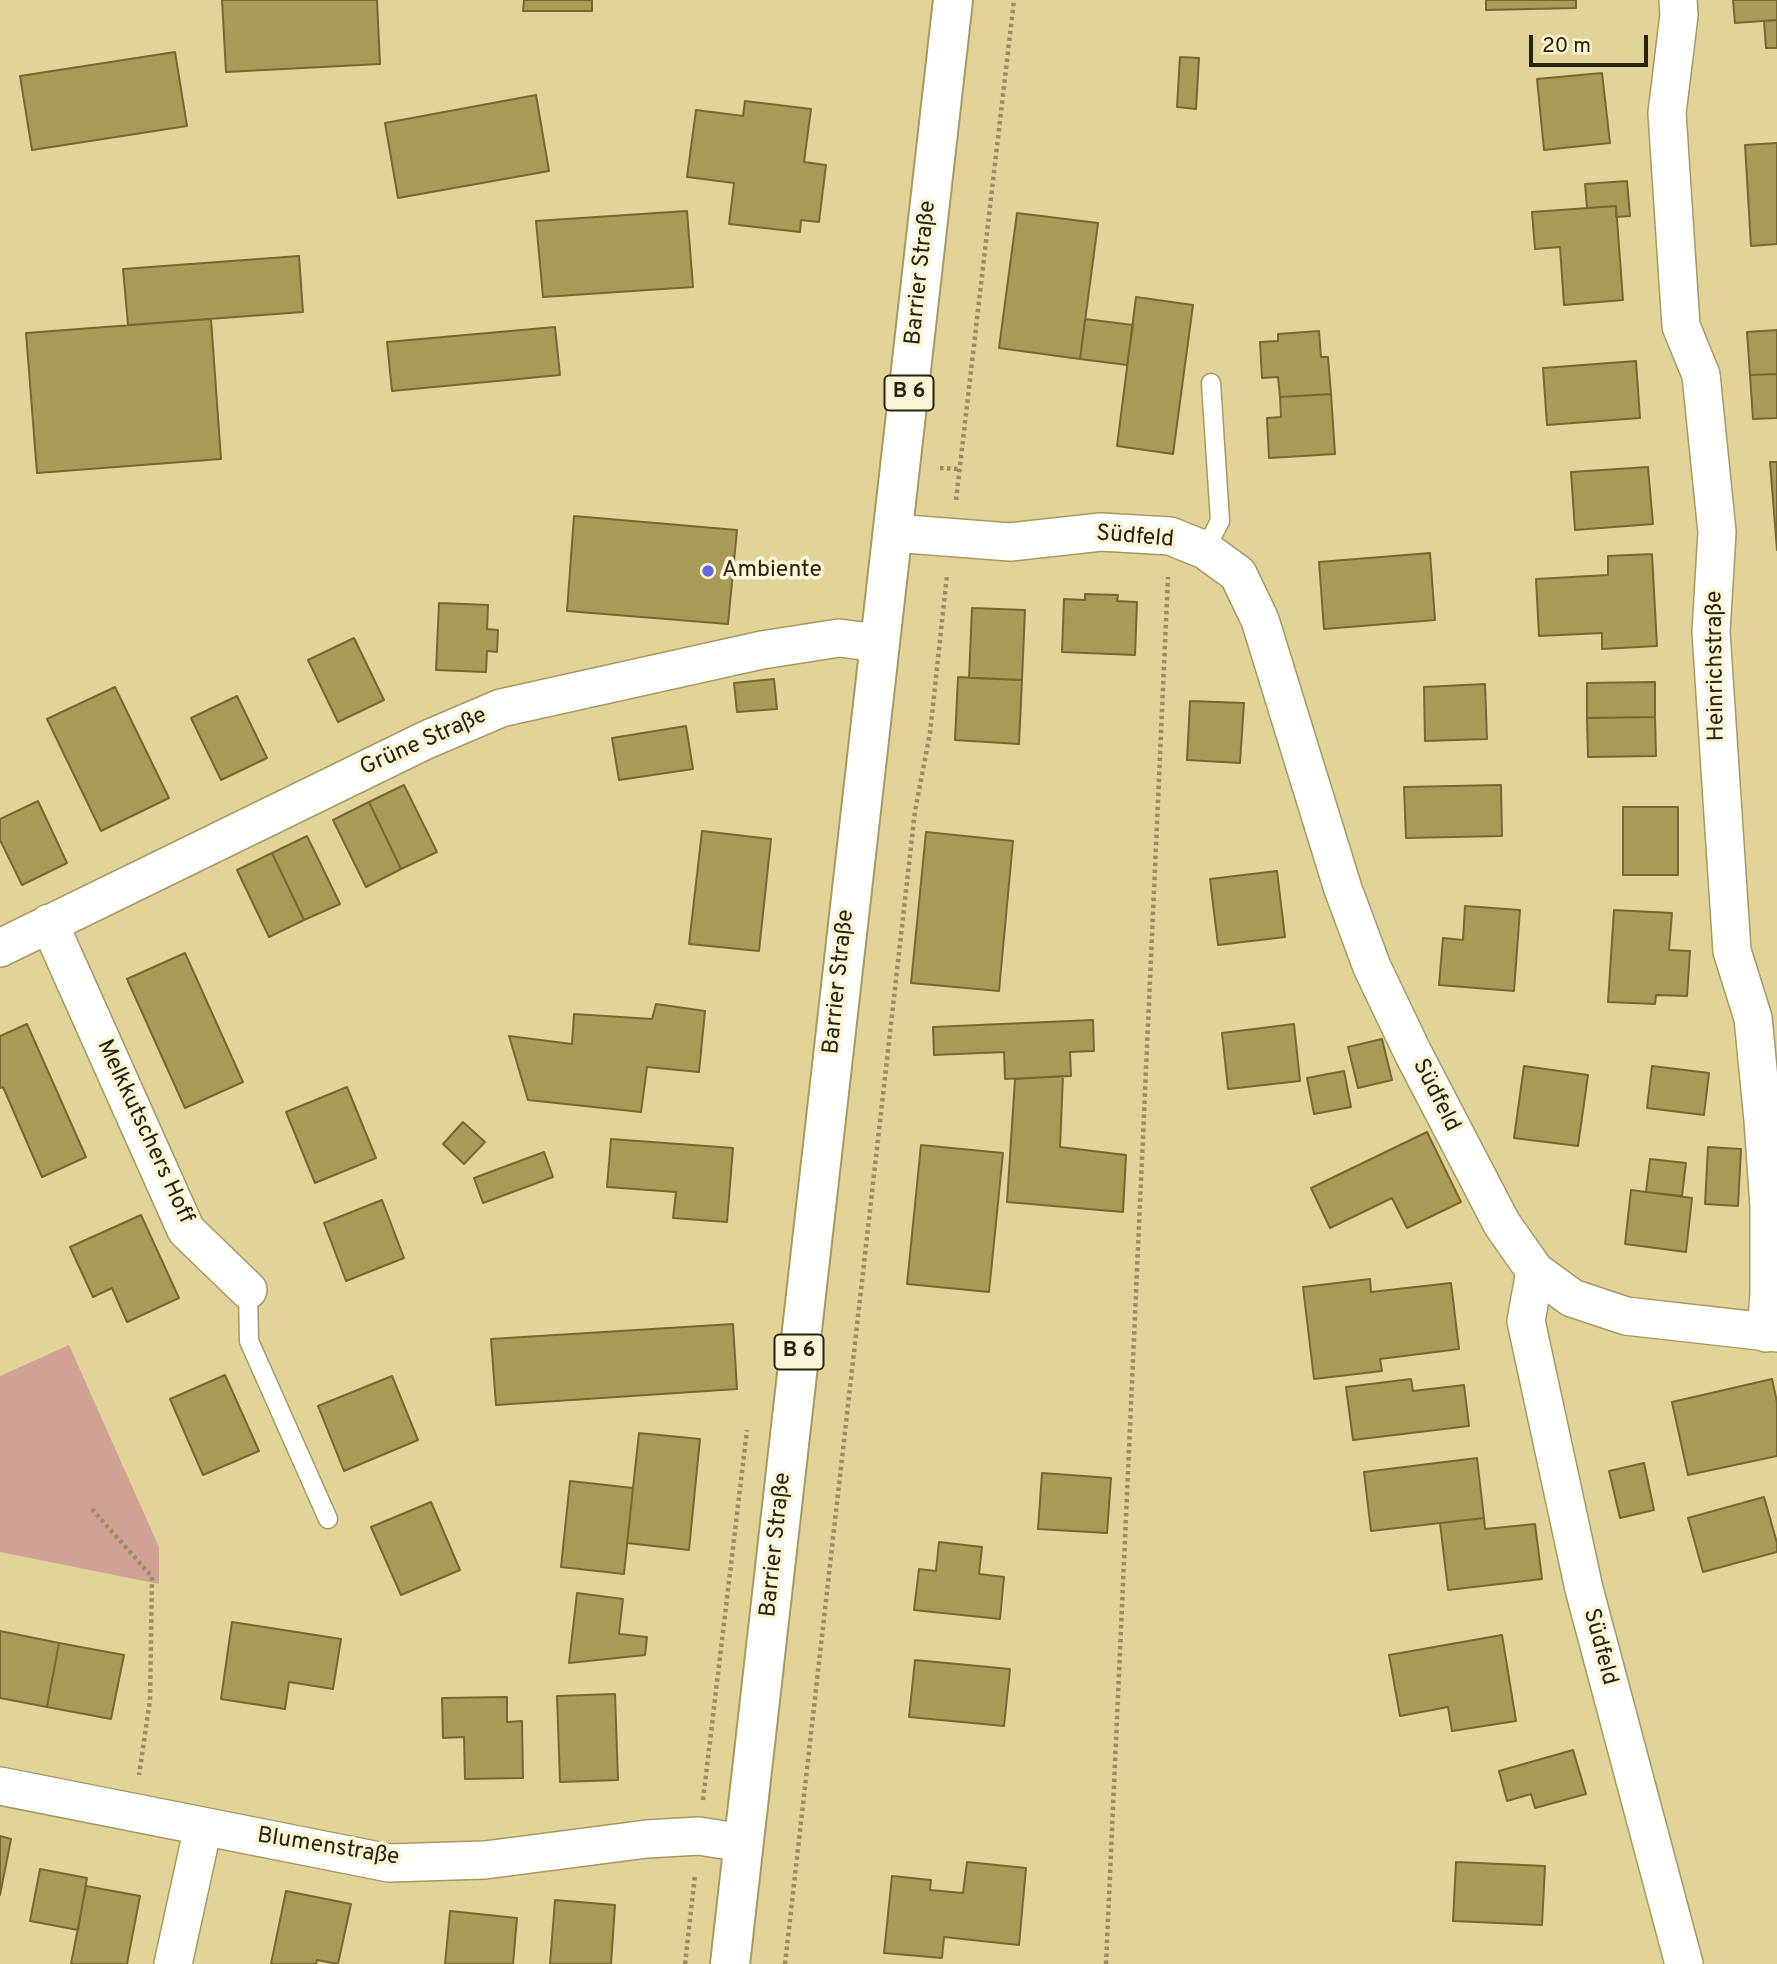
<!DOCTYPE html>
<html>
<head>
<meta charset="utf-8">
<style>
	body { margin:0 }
	#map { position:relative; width:1777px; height:1964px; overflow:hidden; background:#e2d499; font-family:Overpass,sans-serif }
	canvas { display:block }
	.scale { position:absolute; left:1529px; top:35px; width:119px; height:32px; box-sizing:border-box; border:4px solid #29230b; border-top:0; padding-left:9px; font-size:21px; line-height:24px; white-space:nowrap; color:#29230b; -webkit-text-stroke:5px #fbf5d7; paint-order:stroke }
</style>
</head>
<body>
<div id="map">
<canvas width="1777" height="1964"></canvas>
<div class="scale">20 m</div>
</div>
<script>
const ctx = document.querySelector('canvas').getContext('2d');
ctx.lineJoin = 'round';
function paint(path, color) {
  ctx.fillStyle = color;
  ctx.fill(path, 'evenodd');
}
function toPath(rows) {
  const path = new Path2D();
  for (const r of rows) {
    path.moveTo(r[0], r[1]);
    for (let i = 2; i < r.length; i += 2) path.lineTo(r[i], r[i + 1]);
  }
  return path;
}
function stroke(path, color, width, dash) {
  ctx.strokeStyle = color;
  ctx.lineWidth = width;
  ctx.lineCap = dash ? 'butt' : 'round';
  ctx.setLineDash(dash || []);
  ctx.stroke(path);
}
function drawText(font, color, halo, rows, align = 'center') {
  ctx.font = font + ' Overpass,sans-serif';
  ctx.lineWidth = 7;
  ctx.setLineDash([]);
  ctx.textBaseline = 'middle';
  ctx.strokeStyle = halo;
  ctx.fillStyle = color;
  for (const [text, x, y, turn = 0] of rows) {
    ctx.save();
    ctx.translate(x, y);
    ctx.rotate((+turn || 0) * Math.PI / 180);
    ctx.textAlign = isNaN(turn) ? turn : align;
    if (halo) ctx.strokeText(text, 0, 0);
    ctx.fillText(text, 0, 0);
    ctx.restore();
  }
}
const green = toPath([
	[69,1345,159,1547,159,1584,0,1552,0,1376]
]);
const building = toPath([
	[222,0,377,0,380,64,226,72,222,0],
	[524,0,592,0,592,11,523,11,524,0],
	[1486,0,1576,0,1576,8,1486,10,1486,0],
	[1733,0,1777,0,1777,20,1735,23,1733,0],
	[1777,20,1777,48,1766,48,1764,21,1777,20],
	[175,52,187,126,32,150,20,76,175,52],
	[1180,57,1199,58,1196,109,1177,107,1180,57],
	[1602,73,1610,143,1544,150,1537,79,1602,73],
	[536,95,549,171,398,198,385,123,536,95],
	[745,101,811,109,804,162,826,165,819,222,801,220,800,232,729,224,734,183,687,177,696,110,743,116,745,101],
	[1777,143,1777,244,1751,246,1745,145,1777,143],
	[1627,181,1630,216,1616,217,1616,206,1587,208,1585,184,1627,181],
	[1616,206,1623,300,1564,305,1560,247,1535,249,1532,212,1616,206],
	[687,211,693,287,543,297,536,221,687,211],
	[1017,213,1098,223,1080,359,999,348,1017,213],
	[299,256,303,312,128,325,123,269,299,256],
	[1136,297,1193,305,1173,454,1117,446,1136,297],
	[211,319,221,459,37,473,26,333,211,319],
	[1085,319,1133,325,1127,365,1080,359,1085,319],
	[555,327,560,375,392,391,387,342,555,327],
	[1777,330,1777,374,1750,375,1747,332,1777,330],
	[1319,331,1321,357,1328,357,1331,394,1280,397,1278,377,1262,378,1260,342,1278,341,1278,334,1319,331],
	[1636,361,1640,418,1547,425,1543,368,1636,361],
	[1777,374,1777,418,1753,419,1750,375,1777,374],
	[1331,394,1335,454,1269,458,1267,418,1281,417,1280,397,1331,394],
	[1770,462,1777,462,1777,550,1770,462],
	[1648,467,1653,524,1575,530,1571,472,1648,467],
	[574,516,737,530,728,624,567,611,574,516],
	[1430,553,1435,620,1324,629,1319,562,1430,553],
	[1652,554,1657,646,1602,649,1602,633,1539,636,1536,579,1608,575,1608,556,1652,554],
	[1085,594,1118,595,1117,601,1137,602,1135,655,1062,652,1064,599,1085,600,1085,594],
	[439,603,488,605,487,629,498,630,497,652,487,651,486,672,436,670,439,603],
	[972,608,1025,610,1022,680,969,678,972,608],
	[354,638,384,700,338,722,308,660,354,638],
	[958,677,1022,680,1019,744,955,740,958,677],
	[774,679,777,709,737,712,734,683,774,679],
	[1655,682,1655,717,1587,718,1587,683,1655,682],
	[1485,684,1487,739,1425,741,1424,687,1485,684],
	[115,687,169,798,101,831,47,719,115,687],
	[237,696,267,758,221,780,191,718,237,696],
	[1190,701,1244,703,1240,763,1187,760,1190,701],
	[1655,717,1656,756,1588,757,1587,718,1655,717],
	[686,726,693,769,619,780,612,738,686,726],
	[404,785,437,852,401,869,369,802,404,785],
	[1501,785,1502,836,1406,838,1404,787,1501,785],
	[38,801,67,863,22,885,0,840,0,819,38,801],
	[369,802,401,869,366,887,333,820,369,802],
	[1623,807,1678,807,1678,875,1623,875,1623,807],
	[702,831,771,839,759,951,689,944,702,831],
	[926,832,1013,841,999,991,911,983,926,832],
	[307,836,340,904,304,920,272,853,307,836],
	[272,853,304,920,269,937,237,870,272,853],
	[1277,871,1285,937,1218,945,1210,879,1277,871],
	[1465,906,1520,910,1514,991,1439,985,1443,938,1463,940,1465,906],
	[1614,910,1672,913,1669,950,1690,951,1687,996,1656,995,1655,1004,1608,1002,1614,910],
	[185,953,243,1082,185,1108,127,979,185,953],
	[656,1004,705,1011,699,1072,647,1067,641,1112,528,1100,509,1036,572,1044,574,1014,652,1019,656,1004],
	[1093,1020,1094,1051,1070,1052,1071,1076,1005,1079,1004,1052,934,1055,933,1027,1093,1020],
	[27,1024,86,1157,42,1177,3,1087,0,1088,0,1036,27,1024],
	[1294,1024,1300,1081,1228,1089,1222,1033,1294,1024],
	[1382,1039,1392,1080,1358,1088,1348,1047,1382,1039],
	[1524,1066,1588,1075,1578,1146,1514,1138,1524,1066],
	[1652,1066,1709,1073,1704,1115,1647,1108,1652,1066],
	[1344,1071,1351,1107,1314,1114,1307,1078,1344,1071],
	[1063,1076,1060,1147,1126,1155,1123,1212,1007,1202,1015,1079,1063,1076],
	[347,1087,376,1158,315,1183,286,1112,347,1087],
	[463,1122,485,1142,464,1164,443,1144,463,1122],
	[1427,1132,1461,1202,1407,1228,1392,1198,1330,1228,1311,1188,1427,1132],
	[611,1139,733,1148,727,1222,673,1218,676,1192,607,1187,611,1139],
	[921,1145,1003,1153,989,1292,907,1284,921,1145],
	[1708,1147,1741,1149,1738,1206,1705,1204,1708,1147],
	[544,1152,553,1177,483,1203,474,1178,544,1152],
	[1650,1159,1686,1163,1682,1196,1646,1192,1650,1159],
	[1631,1190,1692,1198,1686,1252,1625,1244,1631,1190],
	[382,1200,404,1258,346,1281,324,1223,382,1200],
	[141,1215,179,1298,127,1322,112,1288,93,1297,70,1247,141,1215],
	[1370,1279,1371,1292,1451,1283,1459,1349,1380,1359,1382,1371,1314,1379,1303,1287,1370,1279],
	[733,1324,737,1389,496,1405,491,1339,733,1324],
	[225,1375,259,1451,203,1475,170,1399,225,1375],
	[392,1376,418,1440,344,1471,318,1406,392,1376],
	[1411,1379,1413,1391,1464,1385,1469,1426,1353,1440,1346,1387,1411,1379],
	[1772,1379,1777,1402,1777,1456,1688,1475,1672,1402,1772,1379],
	[639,1433,700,1439,689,1550,627,1543,639,1433],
	[1477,1458,1484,1518,1371,1531,1364,1472,1477,1458],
	[1644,1463,1654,1510,1620,1518,1609,1471,1644,1463],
	[1042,1473,1111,1478,1107,1533,1038,1529,1042,1473],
	[570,1481,633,1488,624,1574,561,1567,570,1481],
	[1764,1497,1777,1543,1777,1552,1703,1572,1688,1518,1764,1497],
	[431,1502,460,1570,401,1595,371,1527,431,1502],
	[1484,1518,1485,1529,1535,1524,1542,1579,1448,1590,1440,1523,1484,1518],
	[939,1542,982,1547,979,1574,1004,1577,1000,1619,914,1610,919,1569,936,1571,939,1542],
	[577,1593,623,1599,619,1634,647,1637,645,1655,569,1663,577,1593],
	[232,1622,341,1639,333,1689,289,1682,285,1709,221,1699,232,1622],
	[0,1631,59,1643,47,1707,0,1698,0,1631],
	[1502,1635,1516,1721,1452,1731,1448,1707,1400,1716,1389,1655,1502,1635],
	[59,1643,124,1655,111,1719,47,1707,59,1643],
	[915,1660,1010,1669,1004,1726,909,1717,915,1660],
	[615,1694,618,1780,560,1782,557,1696,615,1694],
	[507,1697,507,1722,522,1721,523,1778,465,1779,464,1737,443,1738,442,1698,507,1697],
	[1573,1750,1586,1794,1535,1808,1531,1794,1507,1801,1499,1771,1573,1750],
	[0,1836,11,1839,0,1895,0,1836],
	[967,1862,1026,1868,1019,1945,944,1937,942,1958,884,1953,892,1876,931,1880,930,1890,963,1893,967,1862],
	[1456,1862,1545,1866,1542,1925,1453,1921,1456,1862],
	[40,1869,87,1878,78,1930,30,1921,40,1869],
	[86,1886,140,1896,127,1964,71,1964,86,1886],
	[286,1891,351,1904,338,1964,317,1960,316,1964,271,1964,286,1891],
	[555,1900,615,1905,611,1964,550,1964,555,1900],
	[450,1911,517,1918,513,1964,445,1964,450,1911]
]);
const path = toPath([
	[940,468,959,469],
	[956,500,1014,0],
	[92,1509,152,1577,150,1700,139,1775],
	[703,1800,747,1430],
	[685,1964,695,1875],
	[785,1964,915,811,930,733,947,575],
	[1106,1964,1168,577]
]);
const service = toPath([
	[1205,550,1220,521,1211,383],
	[248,1290,249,1341,328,1519]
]);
const minor = toPath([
	[1678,0,1679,15,1667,113,1681,326,1701,375,1717,532,1711,632,1732,951,1753,1018,1763,1120,1769,1207,1769,1293,1766,1333],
	[893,533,1010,542,1101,532,1170,536,1205,550,1238,574,1260,620,1343,889,1372,967,1413,1053,1502,1224,1535,1271,1572,1298,1626,1316,1777,1333],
	[49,923,186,1230,248,1290],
	[0,948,426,740,501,708,762,650,839,638,879,643],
	[1535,1271,1526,1321,1584,1589,1684,1964],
	[0,1786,389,1863,485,1860,647,1839,699,1836,743,1843],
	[173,1964,203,1827]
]);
const primary = toPath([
	[730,1964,953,0]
]);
const markers = [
	[708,571,7,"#6269e2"]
];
const shields = [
	[909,393,49],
	[799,1352,49]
];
const shieldNames = [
	["B 6",909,393],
	["B 6",799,1352]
];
const streetNames = [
	["Barrier Straße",922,273,-84],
	["Südfeld",1135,538,5],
	["Heinrichstraße",1717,666,-91],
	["Grüne Straße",424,743,-24],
	["Barrier Straße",840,982,-84],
	["Südfeld",1435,1096,63],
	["Melkkutschers Hoff",144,1132,65],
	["Barrier Straße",777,1545,-84],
	["Südfeld",1599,1647,75],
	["Blumenstraße",328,1848,9]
];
const poiNames = [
	["Ambiente",722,571]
];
paint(green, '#cfa295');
paint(building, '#a99a58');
stroke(building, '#756830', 2);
stroke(service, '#a79960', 21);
stroke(minor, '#a79960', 40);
stroke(primary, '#a79960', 42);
stroke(path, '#988e61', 4.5, [3.5, 3.5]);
stroke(service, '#fff', 18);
stroke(minor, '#fff', 37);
stroke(primary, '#fff', 38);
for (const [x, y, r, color] of markers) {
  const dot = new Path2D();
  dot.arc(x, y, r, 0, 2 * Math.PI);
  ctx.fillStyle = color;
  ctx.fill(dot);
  stroke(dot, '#fbf5d7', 2.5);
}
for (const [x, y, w] of shields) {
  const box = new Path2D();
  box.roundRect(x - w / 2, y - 17.5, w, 35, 5);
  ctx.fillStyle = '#fbf5d7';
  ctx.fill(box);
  stroke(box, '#29230b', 2);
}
drawText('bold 21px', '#29230b', null, shieldNames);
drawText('23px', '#29230b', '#fbf5d7', streetNames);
drawText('23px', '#29230b', '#fbf5d7', poiNames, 'left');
</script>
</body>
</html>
